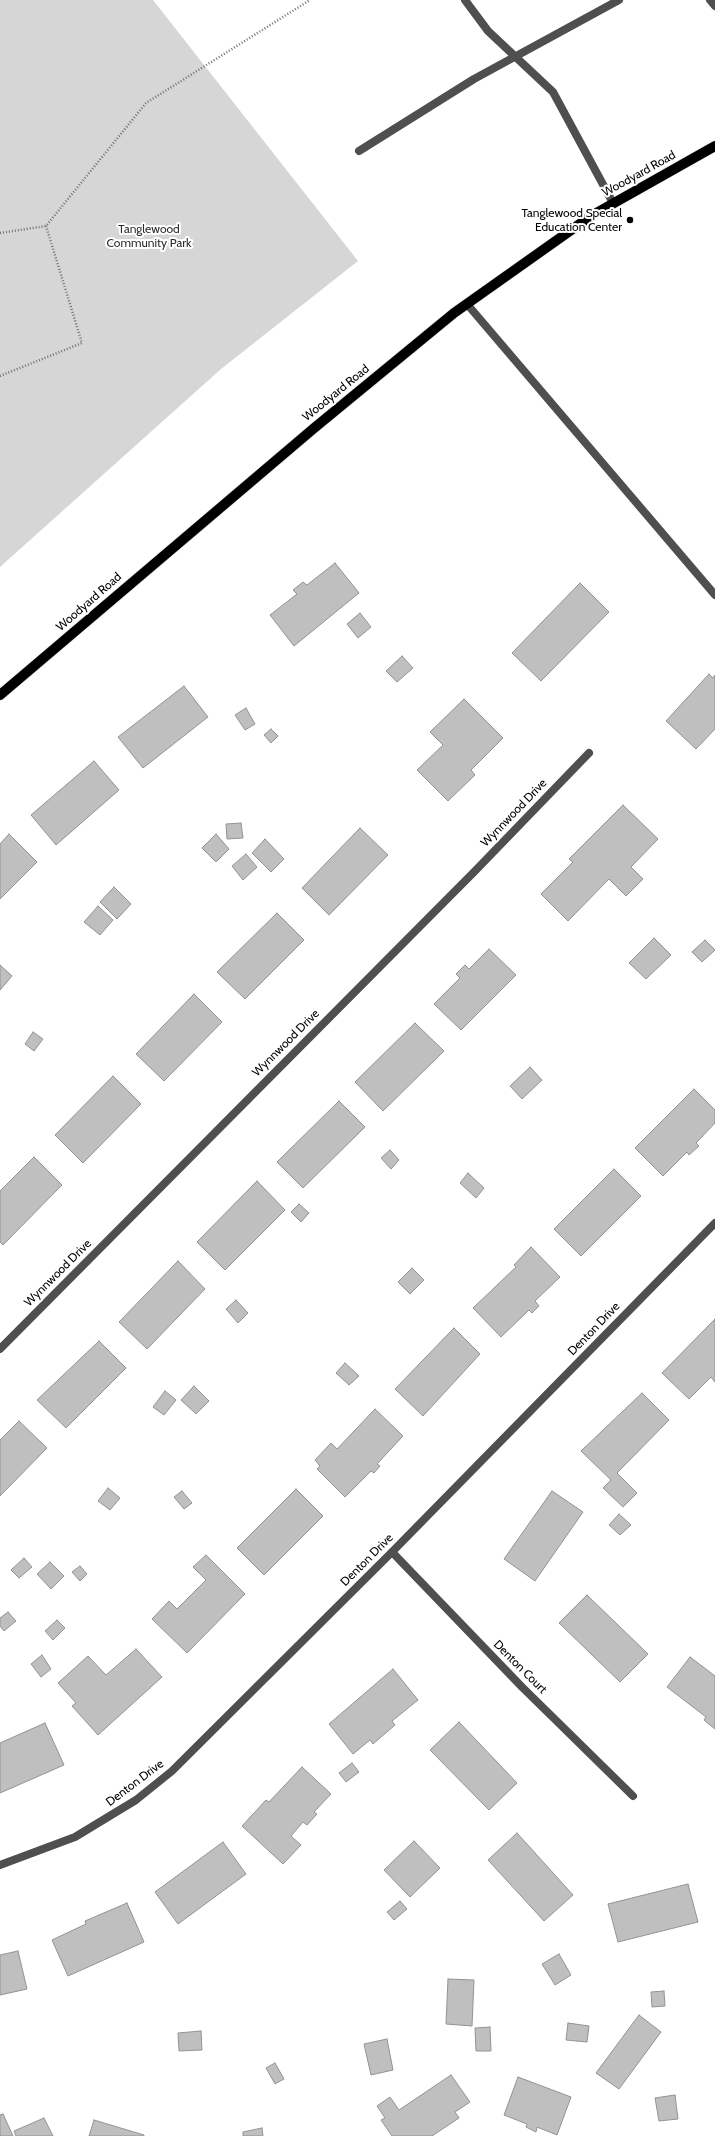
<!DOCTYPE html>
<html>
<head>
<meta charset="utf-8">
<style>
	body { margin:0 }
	canvas { display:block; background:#fff }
</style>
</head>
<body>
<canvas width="715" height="2136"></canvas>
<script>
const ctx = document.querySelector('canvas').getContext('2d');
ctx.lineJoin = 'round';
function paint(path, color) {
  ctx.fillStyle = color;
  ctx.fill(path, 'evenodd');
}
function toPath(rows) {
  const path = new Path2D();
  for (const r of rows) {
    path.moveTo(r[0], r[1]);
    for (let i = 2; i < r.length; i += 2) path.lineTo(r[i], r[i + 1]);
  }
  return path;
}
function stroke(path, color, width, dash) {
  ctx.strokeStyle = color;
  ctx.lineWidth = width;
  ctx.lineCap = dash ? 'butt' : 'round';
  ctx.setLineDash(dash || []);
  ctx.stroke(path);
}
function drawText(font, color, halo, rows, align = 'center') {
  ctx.font = font + ' Cabin,sans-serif';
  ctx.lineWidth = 4;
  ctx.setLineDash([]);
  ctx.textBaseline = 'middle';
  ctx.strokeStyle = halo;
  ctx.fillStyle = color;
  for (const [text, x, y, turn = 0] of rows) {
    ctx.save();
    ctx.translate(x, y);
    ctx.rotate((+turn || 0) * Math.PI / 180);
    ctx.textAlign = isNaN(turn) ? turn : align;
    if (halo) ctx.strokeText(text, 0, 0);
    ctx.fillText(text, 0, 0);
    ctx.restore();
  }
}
const green = toPath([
	[0,0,153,0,358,261,221,369,0,567]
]);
const building = toPath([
	[335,563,359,593,294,646,270,615,297,594,293,590,303,582,307,585,335,563],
	[580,583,609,612,541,681,512,653,580,583],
	[360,613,371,627,358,638,347,624,360,613],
	[402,656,413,668,397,682,386,671,402,656],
	[709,674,713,678,715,675,715,729,696,749,666,721,709,674],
	[184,686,208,717,143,768,118,737,184,686],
	[464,699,503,738,471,770,475,775,448,801,417,770,443,745,430,732,464,699],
	[246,708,255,724,245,730,235,715,246,708],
	[271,729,278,736,271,743,264,735,271,729],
	[94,761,119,790,56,845,31,815,94,761],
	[623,805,658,839,631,867,643,879,626,896,609,879,568,921,541,894,573,862,569,859,623,805],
	[241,823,243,838,227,839,226,824,241,823],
	[360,828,388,855,329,915,302,888,360,828],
	[9,834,37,862,0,899,0,844,9,834],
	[216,834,229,849,216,862,202,848,216,834],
	[265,839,284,859,271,872,252,853,265,839],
	[246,854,257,867,243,880,232,866,246,854],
	[114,887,131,904,117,919,100,902,114,887],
	[98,906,113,920,100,935,84,922,98,906],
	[277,913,304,940,245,999,217,972,277,913],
	[654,938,671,955,646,979,629,963,654,938],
	[705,940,715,950,702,962,692,952,705,940],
	[489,949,516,975,461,1030,434,1004,460,978,456,974,465,965,469,969,489,949],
	[0,965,12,976,0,990,0,965],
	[194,994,222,1022,164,1081,136,1054,194,994],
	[415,1023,444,1051,383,1111,355,1082,415,1023],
	[33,1032,43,1039,34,1051,25,1044,33,1032],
	[530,1067,542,1080,522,1099,510,1086,530,1067],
	[113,1076,141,1104,83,1163,55,1135,113,1076],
	[694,1089,715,1110,715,1123,696,1143,699,1146,689,1155,687,1152,663,1176,635,1148,694,1089],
	[339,1101,365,1127,303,1188,277,1162,339,1101],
	[390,1150,399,1160,391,1169,381,1158,390,1150],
	[34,1157,62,1185,3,1245,0,1242,0,1191,34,1157],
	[614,1169,641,1196,581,1256,554,1229,614,1169],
	[468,1173,484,1188,476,1198,460,1183,468,1173],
	[257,1181,285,1210,225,1270,197,1242,257,1181],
	[299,1204,309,1213,301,1222,291,1212,299,1204],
	[531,1247,560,1277,535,1301,539,1306,532,1313,529,1310,501,1337,473,1308,516,1267,514,1265,531,1247],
	[178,1261,205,1289,147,1349,119,1322,178,1261],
	[412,1268,424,1280,410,1294,398,1282,412,1268],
	[236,1300,248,1313,238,1323,226,1309,236,1300],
	[715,1319,715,1382,711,1377,689,1399,662,1373,715,1319],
	[454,1328,480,1354,423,1416,395,1389,454,1328],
	[99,1341,126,1368,66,1428,37,1400,99,1341],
	[345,1363,359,1376,349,1385,336,1373,345,1363],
	[194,1386,209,1401,196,1414,181,1400,194,1386],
	[165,1391,176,1400,164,1415,153,1407,165,1391],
	[642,1393,669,1420,617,1473,637,1493,623,1507,603,1488,611,1480,581,1451,642,1393],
	[375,1409,403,1436,377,1464,380,1466,374,1473,371,1471,345,1497,317,1469,320,1466,315,1460,331,1443,337,1449,375,1409],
	[19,1421,47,1448,0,1496,0,1440,19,1421],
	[108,1488,120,1498,110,1510,98,1501,108,1488],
	[296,1489,323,1516,264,1575,237,1548,296,1489],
	[182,1491,192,1503,184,1509,174,1497,182,1491],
	[552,1491,583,1512,535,1581,504,1559,552,1491],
	[619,1514,631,1525,620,1535,609,1525,619,1514],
	[206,1555,245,1594,187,1653,152,1619,169,1601,177,1609,206,1580,193,1567,206,1555],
	[24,1558,32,1567,19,1578,11,1570,24,1558],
	[50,1562,64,1576,51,1589,37,1574,50,1562],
	[80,1566,87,1574,80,1581,72,1572,80,1566],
	[587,1595,648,1654,620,1682,559,1623,587,1595],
	[8,1612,16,1621,4,1631,0,1626,0,1618,8,1612],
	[57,1620,65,1628,53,1640,45,1631,57,1620],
	[136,1649,162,1677,98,1735,72,1706,76,1703,58,1683,88,1656,106,1675,136,1649],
	[42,1655,51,1669,41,1677,31,1664,42,1655],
	[690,1657,715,1676,715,1729,704,1720,706,1717,667,1687,690,1657],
	[393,1669,418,1700,392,1721,395,1725,373,1744,370,1740,353,1754,329,1724,393,1669],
	[459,1722,517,1783,489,1810,430,1750,459,1722],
	[45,1723,64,1765,0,1793,0,1743,45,1723],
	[352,1763,359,1772,346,1782,339,1773,352,1763],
	[302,1767,331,1794,314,1812,317,1814,307,1825,303,1822,291,1836,301,1845,283,1864,242,1826,266,1800,269,1802,302,1767],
	[517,1833,573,1895,544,1921,488,1860,517,1833],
	[414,1841,440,1868,410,1897,384,1870,414,1841],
	[223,1842,246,1874,178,1924,155,1892,223,1842],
	[688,1884,698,1922,618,1942,608,1904,688,1884],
	[400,1901,407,1909,394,1920,387,1912,400,1901],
	[127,1903,144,1942,68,1976,52,1940,86,1924,85,1921,127,1903],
	[18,1951,27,1989,0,1995,0,1955,18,1951],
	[559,1954,571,1975,555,1985,542,1964,559,1954],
	[448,1979,474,1980,472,2026,446,2024,448,1979],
	[664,1991,665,2006,652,2007,651,1992,664,1991],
	[639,2015,661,2032,619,2089,596,2073,639,2015],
	[568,2023,589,2026,587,2042,566,2040,568,2023],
	[490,2027,491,2051,476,2051,475,2028,490,2027],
	[201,2031,202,2050,179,2051,178,2033,201,2031],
	[387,2039,393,2070,371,2075,364,2044,387,2039],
	[275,2063,284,2079,275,2084,266,2068,275,2063],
	[451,2075,470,2102,455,2112,459,2118,432,2136,392,2136,381,2120,385,2118,377,2106,390,2097,399,2110,451,2075],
	[518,2077,571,2097,557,2135,537,2127,536,2132,526,2127,527,2124,504,2115,518,2077],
	[675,2095,678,2119,659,2121,655,2098,675,2095],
	[3,2114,13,2136,0,2136,0,2115,3,2114],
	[44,2118,53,2136,16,2136,14,2131,44,2118],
	[94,2120,144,2135,144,2136,89,2136,94,2120],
	[262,2128,263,2136,243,2136,243,2132,262,2128]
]);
const path = toPath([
	[0,233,46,226,146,103,310,0],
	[0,376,82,343,46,226]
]);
const lane = toPath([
	[465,0,488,31,553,92,613,203],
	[710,0,715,6],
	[359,151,474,79,619,0]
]);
const street = toPath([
	[467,304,715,595],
	[0,1349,475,871,589,753],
	[392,1552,522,1687,633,1796],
	[0,1865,75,1837,136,1800,172,1771,392,1552,715,1223]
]);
const primary = toPath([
	[0,695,313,429,454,313,591,216,715,146]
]);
const markers = [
	[630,220,4,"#000"]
];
const streetNames = [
	["Woodyard Road",639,174,-29],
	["Woodyard Road",336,393,-39],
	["Woodyard Road",89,602,-41],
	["Wynnwood Drive",514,813,-46],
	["Wynnwood Drive",286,1043,-45],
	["Wynnwood Drive",58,1273,-45],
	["Denton Drive",594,1329,-46],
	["Denton Drive",367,1560,-45],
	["Denton Court",520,1667,45],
	["Denton Drive",135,1783,-37]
];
const poiNames = [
	["Tanglewood Special",622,213],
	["Education Center",622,227]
];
const parkNames = [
	["Tanglewood",149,229],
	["Community Park",149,243]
];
paint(green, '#d6d6d6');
paint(building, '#bfbfbf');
stroke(building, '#939393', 1);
stroke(primary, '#dbdbdb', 11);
stroke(path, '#717171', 2.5, [1, 2]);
stroke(lane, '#4f4f4f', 8);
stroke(street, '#4f4f4f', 8);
stroke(primary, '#000', 10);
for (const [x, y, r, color] of markers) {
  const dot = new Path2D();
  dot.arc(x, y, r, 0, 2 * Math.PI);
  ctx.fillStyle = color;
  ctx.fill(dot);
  stroke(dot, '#fff', 1.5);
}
drawText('12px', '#000', '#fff', streetNames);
drawText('12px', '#000', '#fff', poiNames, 'right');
drawText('12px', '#2d2d2d', '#fff', parkNames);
</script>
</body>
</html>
